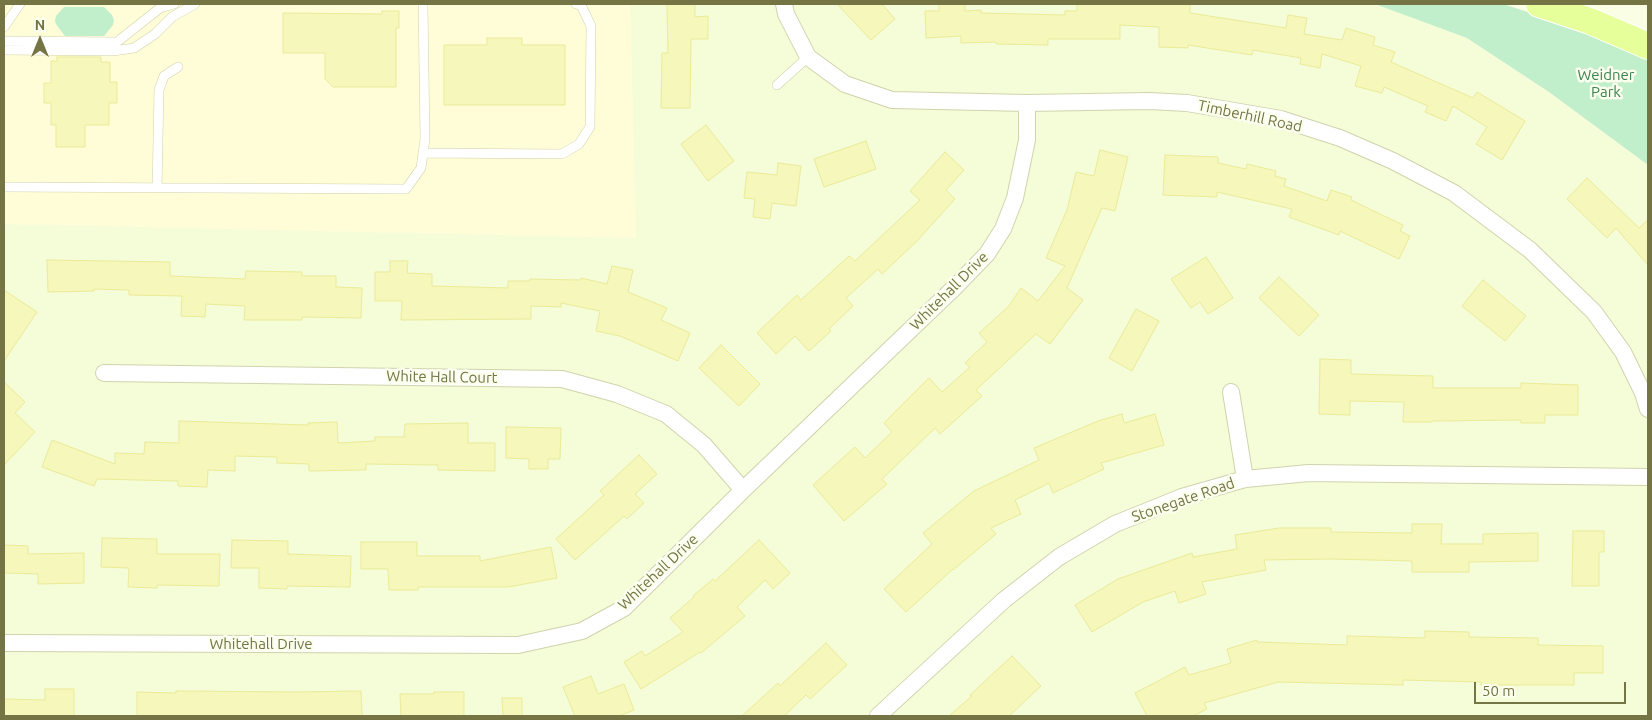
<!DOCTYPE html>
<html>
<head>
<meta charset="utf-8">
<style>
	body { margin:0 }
	#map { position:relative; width:1652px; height:720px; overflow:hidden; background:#f9fee5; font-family:Ubuntu,sans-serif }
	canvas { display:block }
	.frame { position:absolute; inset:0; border:5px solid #757444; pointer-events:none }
	.north { position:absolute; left:15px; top:15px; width:50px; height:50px; -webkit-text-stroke:4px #fbffed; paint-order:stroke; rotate:0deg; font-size:14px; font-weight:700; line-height:20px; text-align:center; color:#757444 }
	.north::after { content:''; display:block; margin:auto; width:18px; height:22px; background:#757444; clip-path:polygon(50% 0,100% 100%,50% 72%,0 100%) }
	.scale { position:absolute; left:1474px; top:682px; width:152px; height:22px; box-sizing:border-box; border:2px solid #757444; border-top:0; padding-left:6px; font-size:15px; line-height:18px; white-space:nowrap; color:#757444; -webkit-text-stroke:4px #fbffed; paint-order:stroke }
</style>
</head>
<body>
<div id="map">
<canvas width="1652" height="720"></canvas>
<div class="frame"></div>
<div class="north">N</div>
<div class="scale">50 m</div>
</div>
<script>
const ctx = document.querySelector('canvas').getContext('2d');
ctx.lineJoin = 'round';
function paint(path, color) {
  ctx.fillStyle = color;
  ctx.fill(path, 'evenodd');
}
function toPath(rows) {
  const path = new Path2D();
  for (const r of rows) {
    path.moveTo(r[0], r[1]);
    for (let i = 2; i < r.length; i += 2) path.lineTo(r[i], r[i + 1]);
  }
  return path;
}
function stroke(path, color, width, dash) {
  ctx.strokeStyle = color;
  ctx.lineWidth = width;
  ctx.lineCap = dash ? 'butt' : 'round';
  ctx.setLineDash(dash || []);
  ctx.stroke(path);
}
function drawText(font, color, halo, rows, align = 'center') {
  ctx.font = font + ' Ubuntu,sans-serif';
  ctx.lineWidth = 5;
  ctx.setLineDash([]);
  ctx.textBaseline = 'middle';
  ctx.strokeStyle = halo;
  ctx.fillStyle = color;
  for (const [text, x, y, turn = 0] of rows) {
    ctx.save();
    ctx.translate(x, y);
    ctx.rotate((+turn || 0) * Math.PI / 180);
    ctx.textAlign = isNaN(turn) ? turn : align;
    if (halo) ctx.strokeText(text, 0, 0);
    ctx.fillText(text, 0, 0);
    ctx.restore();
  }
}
const residential = toPath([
	[630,4,1375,4,1467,38,1549,92,1648,165,1648,716,4,716,4,224,636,238]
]);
const commercial = toPath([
	[4,4,630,4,636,238,4,224]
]);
const green = toPath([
	[1375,4,1503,4,1586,31,1648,58,1648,165,1549,92,1467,38],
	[64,7,104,7,112,15,114,20,113,25,104,36,65,36,56,24,55,21,56,16]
]);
const building = toPath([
	[667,4,695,4,695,17,708,16,708,39,691,39,690,108,661,108,662,53,668,53,667,4],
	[837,4,882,4,895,19,871,40,837,4],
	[939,4,965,4,965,11,981,10,981,13,1065,15,1065,11,1077,11,1077,4,1190,4,1190,13,1286,28,1288,15,1307,18,1304,34,1342,40,1346,28,1375,37,1373,45,1395,52,1391,62,1473,98,1477,92,1525,121,1502,160,1476,144,1487,127,1453,106,1446,121,1425,112,1428,106,1384,87,1382,93,1355,86,1361,66,1322,54,1320,68,1300,64,1301,58,1253,50,1252,55,1188,45,1188,48,1159,47,1159,27,1120,25,1120,39,1048,39,1048,45,996,44,996,42,961,43,961,36,926,38,925,11,939,11,939,4],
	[382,11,399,11,399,28,396,28,396,87,333,87,325,79,325,53,283,53,283,13,382,14,382,11],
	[487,38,522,38,522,45,565,45,565,105,444,105,444,45,487,45,487,38],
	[57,57,101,57,101,62,110,62,110,82,117,82,117,103,109,103,109,125,85,125,85,147,56,147,56,125,51,125,51,103,44,103,44,83,51,83,51,61,57,61,57,57],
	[706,125,734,161,708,181,681,144,706,125],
	[866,141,876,169,824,187,814,159,866,141],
	[1100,150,1128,157,1115,211,1102,208,1067,288,1083,300,1050,344,1036,334,976,390,982,396,940,434,935,428,882,479,887,484,844,521,813,485,855,447,865,458,892,432,884,423,929,378,942,392,970,367,965,363,987,342,979,333,1008,307,1021,288,1038,301,1065,266,1046,258,1067,210,1076,172,1094,176,1100,150],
	[945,152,964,170,946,190,955,199,917,241,882,274,878,269,846,298,853,306,829,329,831,331,809,351,795,336,776,354,757,333,797,295,801,300,849,256,855,261,920,200,910,191,945,152],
	[1165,155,1218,157,1218,163,1246,169,1247,164,1276,171,1275,176,1286,179,1284,186,1327,201,1331,190,1352,197,1351,200,1403,225,1400,231,1410,236,1399,259,1340,231,1339,235,1289,217,1292,209,1217,192,1217,197,1163,195,1165,155],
	[778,163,801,166,796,206,772,203,770,219,753,217,755,199,744,198,747,172,777,175,778,163],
	[1587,178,1639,228,1648,220,1648,265,1616,228,1607,238,1567,199,1587,178],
	[1206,257,1233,298,1208,314,1200,302,1191,308,1171,279,1206,257],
	[47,260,170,262,170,276,245,279,246,271,302,272,302,276,336,276,336,287,362,288,361,318,302,317,302,320,244,320,245,306,206,304,205,317,181,316,182,296,129,295,129,290,94,289,94,291,48,292,47,260],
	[390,261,408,261,407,273,432,274,432,286,508,288,508,281,530,281,530,279,580,280,581,278,607,284,612,266,633,270,628,292,667,308,661,320,690,333,678,361,620,336,596,331,600,311,561,303,561,307,531,306,531,319,401,320,402,301,375,301,375,272,390,272,390,261],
	[1279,277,1319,315,1299,336,1259,298,1279,277],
	[1483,280,1526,316,1505,341,1462,306,1483,280],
	[4,290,37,312,4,361,4,290],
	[1136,309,1159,321,1132,371,1109,358,1136,309],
	[721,345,760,384,739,406,699,368,721,345],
	[1320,359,1351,360,1351,374,1433,376,1433,388,1521,388,1521,383,1578,385,1578,415,1545,415,1545,423,1521,423,1521,420,1432,421,1432,422,1403,422,1404,402,1350,401,1350,415,1319,414,1320,359],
	[4,382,25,402,15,413,35,432,4,465,4,382],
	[1122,414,1124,423,1155,414,1164,445,1101,463,1104,469,1053,493,1049,483,1015,500,1021,514,991,528,996,534,953,570,953,569,906,612,884,589,932,544,923,533,974,491,1039,460,1034,448,1098,421,1122,414],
	[179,421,308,425,308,423,337,422,338,443,375,441,375,437,404,437,405,424,468,423,468,443,495,443,495,471,438,470,438,465,366,464,366,470,309,471,309,464,277,463,277,457,235,456,235,471,208,470,207,487,178,486,178,481,97,479,94,486,42,467,52,440,115,464,115,453,144,454,145,442,179,443,179,421],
	[506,427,561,428,560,459,548,459,548,469,529,469,529,459,506,458,506,427],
	[639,455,657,474,635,494,644,503,627,519,624,516,575,560,556,539,604,495,600,491,639,455],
	[1412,524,1442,524,1441,544,1483,544,1483,534,1538,533,1538,561,1469,562,1469,572,1412,572,1412,561,1331,559,1264,560,1266,570,1202,582,1206,594,1179,603,1175,591,1143,602,1092,632,1075,605,1118,579,1192,553,1193,557,1237,549,1235,535,1279,528,1331,528,1331,532,1412,533,1412,524],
	[1573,531,1604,531,1604,552,1599,552,1599,586,1572,586,1573,531],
	[102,538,157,539,157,554,220,554,219,586,157,585,157,588,128,587,129,568,101,567,102,538],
	[232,540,288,541,288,554,351,556,350,587,287,586,287,589,259,588,259,568,231,568,232,540],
	[759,540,790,573,773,589,765,580,737,607,745,616,701,653,700,652,641,689,624,662,642,651,645,656,683,632,670,618,694,597,693,596,713,579,715,581,759,540],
	[361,542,417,542,417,556,480,556,480,561,551,547,557,578,508,587,418,587,418,590,389,590,388,569,361,569,361,542],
	[4,545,28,546,28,554,84,553,84,583,38,584,38,574,4,573,4,545],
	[1425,631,1469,632,1469,637,1538,638,1538,645,1603,646,1603,673,1574,673,1574,685,1481,685,1481,682,1403,680,1403,685,1278,682,1204,703,1207,709,1193,716,1147,716,1135,693,1185,667,1189,675,1231,663,1227,649,1257,640,1257,642,1347,645,1347,636,1425,638,1425,631],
	[826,643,847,665,810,699,806,695,784,716,742,716,778,683,780,686,826,643],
	[1012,656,1041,686,1009,716,949,716,972,696,970,695,1012,656],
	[591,676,598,694,624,684,634,710,619,716,575,716,563,687,591,676],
	[45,689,74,689,74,716,4,716,4,699,45,700,45,689],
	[176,691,296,692,361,691,362,716,137,716,137,692,176,693,176,691],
	[434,692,464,692,464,716,401,716,400,694,434,694,434,692],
	[502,698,522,698,522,716,503,716,502,698]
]);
const service = toPath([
	[4,27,20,4],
	[4,41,117,42,160,8,174,4],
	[4,50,113,51,134,48,155,34,172,17,195,4],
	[777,85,808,57],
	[424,153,562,154,579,144,590,127,591,26,581,5,576,4],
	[4,187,406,189,421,168,425,139,423,4],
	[157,188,159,90,164,76,178,67]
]);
const minor = toPath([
	[784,4,786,14,808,57,845,84,892,100,1027,103,1149,101,1187,103,1281,119,1340,138,1393,161,1454,193,1530,250,1594,312,1623,352,1643,393,1648,409],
	[104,373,562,379,617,394,666,414,704,445,743,490],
	[1231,392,1245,479],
	[4,643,518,645,582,631,624,608,743,490,955,287,987,254,1003,229,1015,198,1027,140,1027,103],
	[878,716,1004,600,1059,557,1115,524,1182,497,1245,479,1309,473,1648,477]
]);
const primary = toPath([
	[1539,4,1590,21,1648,46]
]);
const parkNames = [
	["Weidner",1606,75],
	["Park",1606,92]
];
const streetNames = [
	["Timberhill Road",1250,116,12],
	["Whitehall Drive",949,291,-45],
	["White Hall Court",442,377,1],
	["Stonegate Road",1183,500,-19],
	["Whitehall Drive",658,572,-43],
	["Whitehall Drive",261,644]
];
paint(residential, '#f5fcd8');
paint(commercial, '#fffcd8');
paint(green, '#c1eecb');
paint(building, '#f6f7ba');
stroke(building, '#ebeb98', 1);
stroke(service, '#d1d3ac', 10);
stroke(minor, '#d1d3ac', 18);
stroke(primary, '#fff', 28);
stroke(service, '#fff', 9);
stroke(minor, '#fff', 16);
stroke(primary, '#e6ff9b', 26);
drawText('15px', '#3d8254', '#fbffed', parkNames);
drawText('15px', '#757444', '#fbffed', streetNames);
</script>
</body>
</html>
